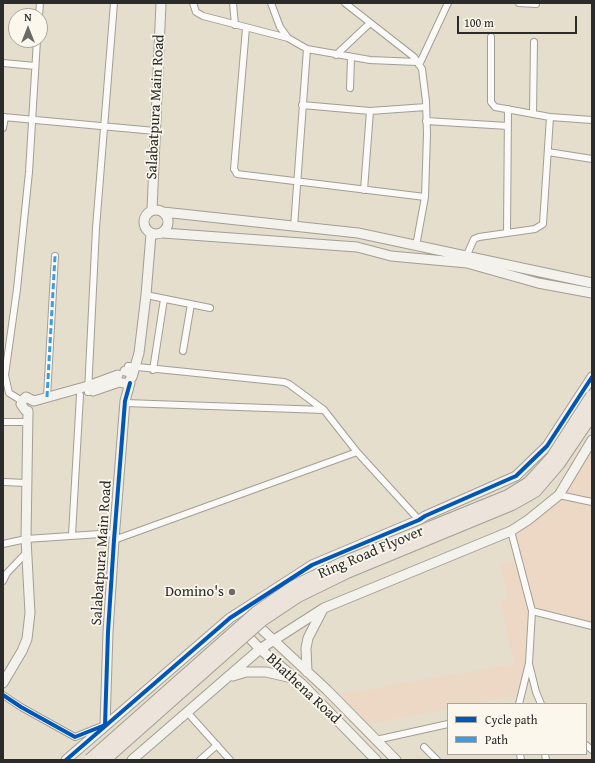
<!DOCTYPE html>
<html>
<head>
<meta charset="utf-8">
<style>
	body { margin:0 }
	#map { position:relative; width:595px; height:763px; overflow:hidden; background:#e5decd; font-family:"Gentium Book Plus",serif }
	canvas { display:block }
	.frame { position:absolute; inset:0; border:4px solid #2b2b2b; pointer-events:none }
	.legend { position:absolute; left:447px; top:703px; width:140px; height:52px; box-sizing:border-box; background:#fbf7ec; border:1px solid #a8a59f; margin:0; padding:5px 7px; list-style:none; font-size:12px; color:#2b2b2b }
	.legend li { display:flex; align-items:center; gap:8px; height:20px }
	.legend b { width:20px; border:1px solid #a8a59f }
	.north { position:absolute; left:8px; top:8px; width:40px; height:40px; box-sizing:border-box; background:#fbf7ec; border:1px solid #a8a59f; border-radius:50%; rotate:0deg; font-size:11px; font-weight:700; line-height:16px; text-align:center; color:#2b2b2b }
	.north::after { content:''; display:block; margin:auto; width:14px; height:18px; background:#6c6a64; clip-path:polygon(50% 0,100% 100%,50% 72%,0 100%) }
	.scale { position:absolute; left:457px; top:16px; width:120px; height:18px; box-sizing:border-box; border:2px solid #2b2b2b; border-top:0; padding-left:5px; font-size:12px; line-height:14px; white-space:nowrap; color:#2b2b2b; -webkit-text-stroke:3px #fbf7ec; paint-order:stroke }
</style>
</head>
<body>
<div id="map">
<canvas width="595" height="763"></canvas>
<div class="frame"></div>
<ul class="legend">
<li><b style="height:5px;background:#0057b8"></b>Cycle path</li>
<li><b style="height:5px;background:#3d9ce1"></b>Path</li>
</ul>
<div class="north">N</div>
<div class="scale">100 m</div>
</div>
<script>
const ctx = document.querySelector('canvas').getContext('2d');
ctx.lineJoin = 'round';
function paint(path, color) {
  ctx.fillStyle = color;
  ctx.fill(path, 'evenodd');
}
function toPath(rows) {
  const path = new Path2D();
  for (const r of rows) {
    if (r.length === 3) {
      path.moveTo(r[0] + r[2], r[1]);
      path.arc(r[0], r[1], r[2], 0, 2 * Math.PI);
      continue;
    }
    path.moveTo(r[0], r[1]);
    for (let i = 2; i < r.length; i += 2) path.lineTo(r[i], r[i + 1]);
  }
  return path;
}
function stroke(path, color, width, dash) {
  ctx.strokeStyle = color;
  ctx.lineWidth = width;
  ctx.lineCap = dash ? 'butt' : 'round';
  ctx.setLineDash(dash || []);
  ctx.stroke(path);
}
function drawText(font, color, halo, rows, align = 'center') {
  ctx.font = font + ' "Gentium Book Plus",serif';
  ctx.lineWidth = 3.5;
  ctx.setLineDash([]);
  ctx.textBaseline = 'middle';
  ctx.strokeStyle = halo;
  ctx.fillStyle = color;
  for (const [text, x, y, turn = 0] of rows) {
    ctx.save();
    ctx.translate(x, y);
    ctx.rotate((+turn || 0) * Math.PI / 180);
    ctx.textAlign = isNaN(turn) ? turn : align;
    if (halo) ctx.strokeText(text, 0, 0);
    ctx.fillText(text, 0, 0);
    ctx.restore();
  }
}
const built = toPath([
	[592,447,592,625,530,611,526,663,518,696,474,704,448,704,448,709,366,725,336,695,514,664,500,602,508,600,500,564,523,558,514,532,560,499]
]);
const street = toPath([
	[193,3,196,12,203,16,288,38],
	[233,3,235,25],
	[271,3,280,27,288,38,307,49,370,60,417,62],
	[345,3,414,57,422,69,426,101,427,134,425,197,416,246],
	[519,3,536,4],
	[39,16,40,3],
	[246,28,234,169,237,174,425,197],
	[491,37,491,102,495,107,550,117,592,120],
	[336,55,370,23],
	[3,63,35,66],
	[419,65,448,3],
	[350,88,351,57],
	[302,105,370,111,426,107],
	[533,114,534,42],
	[3,117,155,131],
	[426,121,508,126],
	[3,128,5,117],
	[548,152,592,159],
	[364,190,370,111],
	[294,227,307,49],
	[507,233,508,109],
	[466,257,474,239,479,237,535,229,543,224,550,117],
	[146,295,210,308],
	[183,351,191,304],
	[128,366,284,382,289,384,324,410,357,452,419,520],
	[153,370,164,299],
	[88,392,96,228,114,3],
	[47,397,55,256],
	[22,401,9,393,5,375,17,289,29,172,37,40],
	[125,403,324,410],
	[3,422,28,422],
	[3,482,27,483],
	[559,495,592,502],
	[511,531,532,611,529,663,519,704],
	[72,535,80,395],
	[114,540,357,452],
	[3,544,26,539,115,533],
	[3,581,7,573,27,552],
	[532,611,592,626],
	[529,664,536,692,541,704],
	[3,695,21,707,75,737,102,726],
	[187,712,230,760],
	[376,740,448,724],
	[586,745,592,750],
	[424,747,437,760],
	[520,754,521,760],
	[545,754,546,760],
	[200,760,217,745]
]);
const secondary = toPath([
	[156,222,12],
	[152,210,161,3],
	[163,212,358,233,592,283],
	[163,233,357,247,391,256,467,263,538,283,592,293],
	[132,377,139,353,146,295,151,234],
	[93,391,119,382,127,384,132,377,129,372,125,371],
	[28,411,25,410,21,404,22,401,26,397,34,401,88,386,118,375],
	[253,621,327,690,396,760],
	[242,630,260,649,302,684,376,760],
	[307,672,306,648,308,638,323,609],
	[233,676,246,672,266,672,292,678],
	[3,683,22,651,27,639,30,613,26,539,28,411],
	[105,725,108,632,114,540,125,401,130,383],
	[66,760,230,618,312,565,419,520,425,516,516,476,547,446,592,377],
	[132,760,260,649,324,608,511,531,528,520,559,495,592,440]
]);
const highwayBridge = toPath([
	[90,760,256,613,293,587,343,563,508,496,529,483,552,458,592,396],
	[104,760,262,620,298,596,347,572,512,504,535,491,559,463,592,414]
]);
const quiet = toPath([
	[47,397,55,256]
]);
const cycleway = toPath([
	[3,695,21,707,75,737,105,725,108,632,114,540,125,401,130,383],
	[66,760,230,618,312,565,419,520,425,516,516,476,547,446,592,377]
]);
const markers = [
	[232,592,4,"#6c6a64"]
];
const streetNames = [
	["Salabatpura Main Road",156,107,-87],
	["Salabatpura Main Road",102,553,-86],
	["Ring Road Flyover",371,553,-23],
	["Bhathena Road",303,689,43]
];
const poiNames = [
	["Domino's",224,592]
];
paint(built, '#edd8c5');
stroke(street, '#a29e94', 8);
stroke(secondary, '#a29e94', 11);
stroke(street, '#fbfaf8', 6);
stroke(secondary, '#f4f2ec', 9);
stroke(highwayBridge, '#a29e94', 14, []);
stroke(highwayBridge, '#ece4db', 12);
stroke(quiet, '#3d9ce1', 3, [6, 3]);
stroke(cycleway, '#0057b8', 4);
for (const [x, y, r, color] of markers) {
  const dot = new Path2D();
  dot.arc(x, y, r, 0, 2 * Math.PI);
  ctx.fillStyle = color;
  ctx.fill(dot);
  stroke(dot, '#fbf7ec', 1.5);
}
drawText('15px', '#2b2b2b', '#fbf7ec', streetNames);
drawText('15px', '#2b2b2b', '#fbf7ec', poiNames, 'right');
</script>
</body>
</html>
